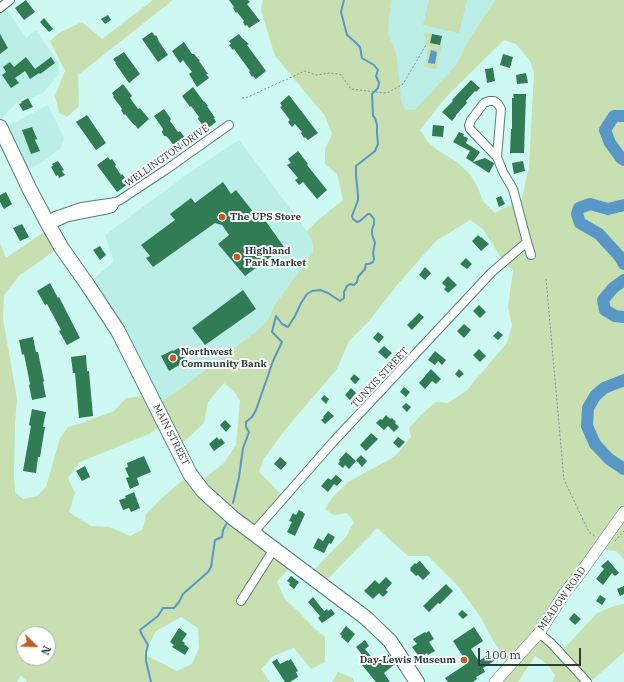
<!DOCTYPE html>
<html>
<head>
<meta charset="utf-8">
<style>
	body { margin:0 }
	#map { position:relative; width:624px; height:682px; overflow:hidden; background:#cef9f3; font-family:"IBM Plex Serif",serif }
	canvas { display:block }
	.north { position:absolute; left:16px; top:626px; width:40px; height:40px; box-sizing:border-box; background:#fff; border:1px solid #abb1b1; border-radius:50%; rotate:113deg; font-size:11px; font-weight:700; line-height:16px; text-align:center; color:#2c3d3b }
	.north::after { content:''; display:block; margin:auto; width:14px; height:18px; background:#bf5b25; clip-path:polygon(50% 0,100% 100%,50% 72%,0 100%) }
	.scale { position:absolute; left:478px; top:648px; width:103px; height:18px; box-sizing:border-box; border:2px solid #2c3d3b; border-top:0; padding-left:5px; font-size:12px; line-height:14px; white-space:nowrap; color:#2c3d3b; -webkit-text-stroke:3px #fff; paint-order:stroke }
</style>
</head>
<body>
<div id="map">
<canvas width="624" height="682"></canvas>
<div class="north">N</div>
<div class="scale">100 m</div>
</div>
<script>
const ctx = document.querySelector('canvas').getContext('2d');
ctx.lineJoin = 'round';
function paint(path, color) {
  ctx.fillStyle = color;
  ctx.fill(path, 'evenodd');
}
function toPath(rows) {
  const path = new Path2D();
  for (const r of rows) {
    path.moveTo(r[0], r[1]);
    for (let i = 2; i < r.length; i += 2) path.lineTo(r[i], r[i + 1]);
  }
  return path;
}
function stroke(path, color, width, dash) {
  ctx.strokeStyle = color;
  ctx.lineWidth = width;
  ctx.lineCap = dash ? 'butt' : 'round';
  ctx.setLineDash(dash || []);
  ctx.stroke(path);
}
function drawText(font, color, halo, rows, align = 'center') {
  ctx.font = font + ' "IBM Plex Serif",serif';
  ctx.lineWidth = 4;
  ctx.setLineDash([]);
  ctx.textBaseline = 'middle';
  ctx.strokeStyle = halo;
  ctx.fillStyle = color;
  for (const [text, x, y, turn = 0] of rows) {
    ctx.save();
    ctx.translate(x, y);
    ctx.rotate((+turn || 0) * Math.PI / 180);
    ctx.textAlign = isNaN(turn) ? turn : align;
    if (halo) ctx.strokeText(text, 0, 0);
    ctx.fillText(text, 0, 0);
    ctx.restore();
  }
}
const built = toPath([
	[391,0,495,0,469,39,457,64,416,110,405,110,401,100,388,32],
	[0,1,4,5,26,38,36,30,58,62,59,74,52,83,43,93,33,97,24,98,15,104,0,121],
	[48,105,64,138,61,148,41,163,22,172,1,129],
	[239,140,307,231,312,241,313,252,274,306,268,320,254,333,176,392,161,402,91,281,114,261,105,235,189,173]
]);
const green = toPath([
	[153,0,173,0,78,75,79,106,67,117,59,113,55,96,65,71,50,41,59,33,82,22,102,39],
	[263,0,391,0,388,32,397,57,401,100,405,109,415,110,457,64,469,39,495,0,624,0,624,559,616,551,597,549,539,633,560,653,597,613,614,606,624,604,624,652,590,682,552,682,553,681,555,675,547,664,535,656,518,682,495,682,510,665,494,642,481,618,459,587,428,556,408,556,377,528,322,585,309,575,346,537,354,522,347,513,334,515,325,509,332,498,348,482,385,462,395,456,411,437,409,428,422,414,436,402,448,403,466,391,507,343,512,325,508,307,513,270,504,262,483,229,470,220,436,241,398,284,369,321,349,341,337,369,284,431,263,460,259,472,284,497,253,533,293,563,277,582,285,599,299,612,315,629,325,637,325,662,311,669,294,648,273,656,261,669,270,682,27,682,21,675,17,682,0,682,0,243,6,258,50,228,61,246,19,276,4,295,3,319,17,399,15,423,14,476,15,492,23,499,37,496,46,487,60,438,68,427,79,424,114,411,126,398,151,395,161,402,176,392,254,333,268,320,274,306,313,252,312,241,307,231,317,221,343,200,337,174,325,164,325,149,332,134,325,116,275,56,261,10],
	[504,40,516,44,530,61,534,73,529,167,526,179,522,199,495,213,483,201,477,186,470,174,457,162,439,151,428,142,420,130,447,96],
	[224,383,234,391,240,401,236,445,224,463,198,483,190,474,163,497,146,514,143,529,130,536,110,527,91,526,69,512,75,493,68,478,80,462,149,434,164,423,177,448,204,423,208,402],
	[181,617,198,628,199,648,192,664,177,671,144,654,156,631],
	[24,634,48,634,48,658,24,658],
	[429,0,467,0,459,33,423,25],
	[425,32,442,36,440,45,443,46,443,48,441,48,436,69,424,67,429,45,424,44,426,37,424,36],
	[338,672,353,678,354,682,332,682]
]);
const water = toPath([
	[431,50,437,52,435,64,428,63]
]);
const stream = toPath([
	[233,503,239,477,243,448,249,432,246,427,246,422,252,417,256,410,273,361,282,342,272,332,276,316,282,324,288,327,295,316,301,303,307,294,312,291,320,290,328,293,340,301,344,298,344,292,347,286,350,284,354,285,357,282,358,277,365,269,366,264,369,264,373,262,374,259,373,253,375,243,372,234,372,230,374,224,374,219,370,214,368,214,360,221,357,222,353,219,352,216,358,200,358,195,356,176,356,166,375,151,378,144,377,134,377,125,375,118,373,116,372,94,378,88,379,83,376,76,378,70,374,65,362,58,360,47,354,41,347,35,341,12,344,0],
	[151,682,146,661,146,653,148,645,141,633,140,630,158,616,163,608,174,608,179,602,183,594,208,572,211,567,215,540,222,537,223,530,227,523]
]);
const river = toPath([
	[624,116,614,116,605,130,610,143,621,158,624,160],
	[624,205,608,209,590,204,579,208,577,214,580,223,599,234,620,257,624,264],
	[624,280,613,288,603,300,605,310,615,316,624,317],
	[624,380,604,388,595,396,588,408,587,426,595,444,609,459,624,469]
]);
const building = toPath([
	[26,0,35,12,24,20,15,8],
	[229,0,248,0,250,2,247,4,260,21,249,28,247,25,245,26,243,22,244,21,237,12,236,13,233,8,234,7],
	[108,15,111,20,105,24,101,19],
	[44,18,53,29,49,32,40,22],
	[152,32,155,36,156,35,158,39,158,40,168,55,158,62,142,39],
	[0,34,8,48,0,54],
	[239,34,242,38,249,44,247,45,266,71,256,79,253,76,252,77,249,72,250,71,234,49,233,50,229,45,231,44,229,41],
	[432,34,442,36,440,45,430,43],
	[184,42,192,54,194,54,200,61,199,61,208,74,206,74,209,78,197,87,189,74,192,72,183,60,180,63,172,51],
	[124,52,140,74,129,83,115,63,116,63,113,59],
	[503,54,513,57,510,68,500,65],
	[26,57,35,69,51,57,55,63,40,74,39,73,30,79,25,71,15,78,19,83,11,88,2,75,6,72,3,67,10,62,14,67],
	[493,68,495,81,487,83,485,69],
	[526,73,528,83,517,84,516,75],
	[471,80,480,88,476,92,475,91,466,101,467,103,456,115,456,116,452,121,442,112,453,101,452,100],
	[123,84,132,96,130,98,138,109,140,108,149,119,138,129,135,125,134,125,125,114,124,115,121,110,122,109,120,106,113,97,114,96,112,93],
	[193,87,204,102,204,101,208,106,207,106,215,118,214,118,216,122,206,130,198,119,199,117,191,106,190,107,182,96],
	[513,94,526,94,524,153,510,153,511,129,512,129,512,98,514,98],
	[289,95,318,133,308,140,305,137,304,138,301,133,302,132,295,124,292,127,288,122,290,120,280,107,282,106,280,103],
	[28,98,33,107,23,111,19,104,22,103,21,102],
	[164,109,171,119,170,121,178,132,180,131,188,142,177,150,169,139,166,136,164,136,162,132,163,129,154,116],
	[87,115,106,143,96,150,76,122],
	[433,125,444,126,443,137,432,136],
	[32,127,37,139,35,140,40,151,31,154,22,130],
	[459,132,464,134,463,136,468,138,466,143,480,152,473,162,485,158,494,163,494,164,489,173,466,158,470,151,453,142],
	[298,151,308,164,307,165,327,190,317,199,303,182,299,185,295,180,298,178,287,165,291,163,288,159],
	[108,157,110,160,112,159,116,165,115,166,121,175,122,174,126,179,124,179,128,184,117,192,97,165],
	[58,161,64,170,62,171,65,175,59,178,58,175,56,176,51,167,53,166,52,164],
	[523,161,525,171,514,174,512,163],
	[223,182,231,194,236,190,258,218,262,216,284,247,245,276,218,244,229,235,222,225,215,223,153,267,146,258,150,256,141,245,175,220,170,214,191,198,195,203],
	[6,192,12,204,4,209,0,202,0,195],
	[501,196,505,204,499,207,496,198],
	[22,224,29,237,20,241,13,228],
	[478,235,481,238,481,237,489,244,481,251,472,241],
	[100,246,106,255,100,260,93,250],
	[466,258,472,264,467,269,460,264],
	[425,267,431,273,425,280,419,275],
	[448,276,457,285,448,293,444,289,446,287,442,283],
	[50,283,58,298,59,297,80,338,67,345,59,331,61,330,47,304,45,305,37,291],
	[243,290,256,309,205,345,192,328],
	[479,305,486,312,480,318,473,311],
	[419,313,424,317,412,330,407,325],
	[464,324,471,330,464,338,457,331],
	[498,331,503,335,498,340,493,336],
	[378,332,384,337,379,343,373,338],
	[33,337,36,352,38,352,44,381,43,382,46,397,32,400,29,385,30,384,24,354,22,355,19,340],
	[384,346,392,353,386,359,378,352],
	[179,348,186,360,180,363,181,364,169,371,161,356,173,350,173,351],
	[479,349,486,356,480,362,473,355],
	[435,351,446,360,442,365,438,361,435,365,428,360],
	[86,355,87,371,89,371,93,416,79,418,75,373,73,373,71,357],
	[431,369,441,379,436,384,432,381,425,389,419,383],
	[459,369,464,374,459,378,455,374],
	[354,374,360,379,355,384,350,379],
	[404,387,410,392,406,397,400,392],
	[351,388,356,393,350,400,345,395],
	[324,395,329,399,326,404,321,399],
	[406,403,411,407,407,412,402,407],
	[32,409,46,412,43,427,45,427,40,457,38,457,36,473,23,471,31,426,29,425],
	[328,411,334,416,325,424,321,420,324,418,323,417],
	[386,415,390,419,392,418,396,422,395,423,399,427,394,432,388,426,384,430,376,423,380,419,382,420],
	[225,420,231,426,226,432,220,425],
	[371,433,378,439,366,451,360,445],
	[217,437,219,440,221,438,225,443,214,451,209,444],
	[398,437,405,442,399,448,393,443],
	[346,452,356,461,349,469,345,465,343,468,338,464,340,461,339,460],
	[361,455,367,461,362,467,356,460],
	[144,456,151,472,137,478,139,485,130,489,126,478,129,477,125,468,128,467,127,463],
	[280,457,287,463,281,470,274,464],
	[85,466,90,477,82,481,76,471],
	[336,475,342,480,337,486,334,484,328,492,321,486,328,478,331,480],
	[134,492,140,508,131,512,129,508,123,510,119,500,126,498,125,496],
	[299,510,303,512,303,513,305,514,295,536,287,532,292,522,289,521,293,513,296,515],
	[328,533,335,537,331,544,329,543,324,553,313,548,318,538,323,541],
	[608,560,619,573,615,576,612,573,603,585,596,579,604,569,601,566],
	[420,561,430,573,423,580,418,575,416,576,410,570,411,569,410,568,415,563,416,564],
	[291,576,299,582,294,589,289,585,290,583,287,581],
	[386,577,392,583,386,590,388,592,383,597,379,593,373,599,364,591,375,580,379,584],
	[446,584,453,591,440,604,438,603,429,612,423,606],
	[624,586,624,594,620,596,617,589],
	[600,595,606,599,602,605,596,601],
	[313,597,324,611,327,609,328,611,331,609,335,614,322,623,318,618,320,616,308,602],
	[462,610,468,615,463,619,458,614],
	[574,613,581,619,575,625,569,619],
	[346,626,355,634,348,643,341,637,342,636,340,634],
	[474,627,483,641,471,649,479,661,489,654,494,661,483,668,485,672,476,677,477,679,473,682,448,682,445,678,465,665,462,660,464,658,453,641],
	[179,628,187,634,182,641,185,643,184,644,189,648,185,655,172,647,174,645,170,642],
	[429,631,434,639,429,642,435,651,428,655,427,653,420,658,412,647,417,644,413,639,425,632,426,633],
	[365,640,369,646,365,649,377,664,388,654,395,664,384,673,390,682,376,682,362,665,367,661,356,647],
	[277,659,280,664,288,660,288,661,291,659,298,671,296,672,298,677,290,682,285,682,272,662]
]);
const path = toPath([
	[242,98,248,97,265,89,305,71,316,75,330,73,338,74,341,75,351,89,384,93,389,92,403,84,426,45],
	[546,279,564,480,589,532,596,537],
	[615,541,624,531]
]);
const street = toPath([
	[0,8,10,0],
	[497,157,501,109,498,104,494,101,489,101,484,103,471,120,469,125,470,129,497,157,503,172,513,189,527,242,531,255],
	[48,224,51,219,55,216,81,207,116,202,120,200,167,169,229,125],
	[48,224,53,224,68,217,109,209,112,208,116,202],
	[253,533,333,442,492,272,527,242],
	[241,601,274,549],
	[539,633,551,643,587,682]
]);
const secondary = toPath([
	[495,682,539,633,564,594,582,571,624,512]
]);
const highway = toPath([
	[0,127,29,188,48,224,61,247,87,284,118,331,190,474,203,491,233,518,366,618,390,641,417,682]
]);
const markers = [
	[222,217,4,"#bf5b25"],
	[237,257,4,"#bf5b25"],
	[173,358,4,"#bf5b25"],
	[464,660,4,"#bf5b25"]
];
const streetNames = [
	["WELLINGTON DRIVE",167,156,-35],
	["TUNXIS STREET",380,378,-47],
	["MAIN STREET",171,435,63],
	["MEADOW ROAD",562,599,-55]
];
const poiNames = [
	["The UPS Store",230,217],
	["Highland",245,251],
	["Park Market",245,263],
	["Northwest",181,352],
	["Community Bank",181,364],
	["Day-Lewis Museum",456,660,"right"]
];
paint(built, '#baeee7');
paint(green, '#c7dfb1');
paint(water, '#5998c6');
stroke(stream, '#5998c6', 2);
stroke(river, '#5998c6', 12);
paint(building, '#317b55');
stroke(street, '#58807b', 10);
stroke(secondary, '#58807b', 12);
stroke(highway, '#58807b', 16);
stroke(path, '#75928e', 1, [2, 2]);
stroke(street, '#fff', 8);
stroke(secondary, '#fff', 11);
stroke(highway, '#fff', 14);
for (const [x, y, r, color] of markers) {
  const dot = new Path2D();
  dot.arc(x, y, r, 0, 2 * Math.PI);
  ctx.fillStyle = color;
  ctx.fill(dot);
  stroke(dot, '#fff', 1.5);
}
drawText('10px', '#2c3d3b', '#fff', streetNames);
drawText('bold 10px', '#2c3d3b', '#fff', poiNames, 'left');
</script>
</body>
</html>
